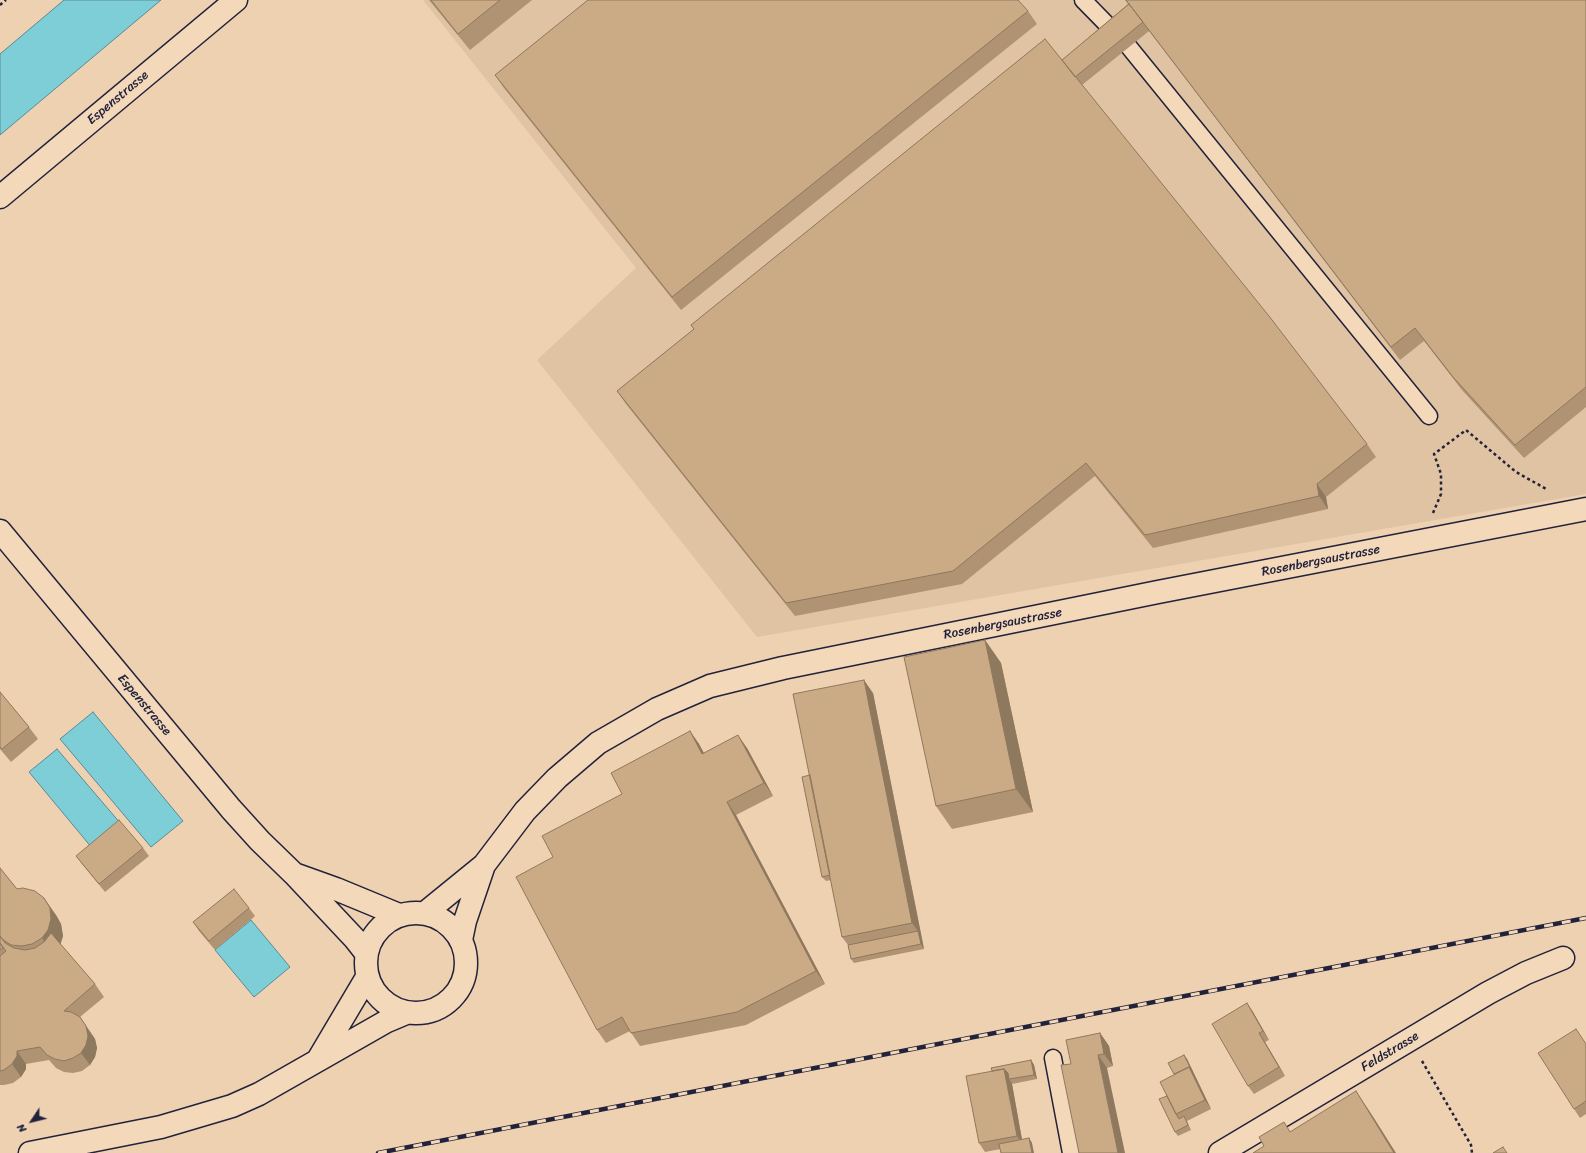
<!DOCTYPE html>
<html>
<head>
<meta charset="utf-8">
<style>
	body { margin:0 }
	#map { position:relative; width:1586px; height:1153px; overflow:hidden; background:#eed1b1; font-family:Sriracha,sans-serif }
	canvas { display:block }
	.north { position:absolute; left:12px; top:1101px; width:40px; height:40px; -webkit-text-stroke:3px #f3d8ba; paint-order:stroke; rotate:235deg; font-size:11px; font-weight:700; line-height:16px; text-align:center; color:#22223b }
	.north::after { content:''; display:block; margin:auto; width:14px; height:18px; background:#22223b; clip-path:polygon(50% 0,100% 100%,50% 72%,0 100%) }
</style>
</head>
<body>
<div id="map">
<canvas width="1586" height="1153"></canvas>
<div class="north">N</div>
</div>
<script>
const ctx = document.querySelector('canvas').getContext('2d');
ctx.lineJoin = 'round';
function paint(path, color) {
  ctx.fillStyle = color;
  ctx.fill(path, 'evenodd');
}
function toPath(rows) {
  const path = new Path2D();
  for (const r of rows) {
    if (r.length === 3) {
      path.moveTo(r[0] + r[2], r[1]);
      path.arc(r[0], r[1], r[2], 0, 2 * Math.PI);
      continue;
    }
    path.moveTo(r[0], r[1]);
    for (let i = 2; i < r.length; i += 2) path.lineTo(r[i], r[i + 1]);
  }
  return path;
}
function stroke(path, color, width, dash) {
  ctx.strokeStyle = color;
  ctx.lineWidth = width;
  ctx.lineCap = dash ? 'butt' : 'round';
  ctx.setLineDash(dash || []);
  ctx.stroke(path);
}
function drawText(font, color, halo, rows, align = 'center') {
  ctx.font = font + ' Sriracha,sans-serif';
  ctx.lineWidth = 4;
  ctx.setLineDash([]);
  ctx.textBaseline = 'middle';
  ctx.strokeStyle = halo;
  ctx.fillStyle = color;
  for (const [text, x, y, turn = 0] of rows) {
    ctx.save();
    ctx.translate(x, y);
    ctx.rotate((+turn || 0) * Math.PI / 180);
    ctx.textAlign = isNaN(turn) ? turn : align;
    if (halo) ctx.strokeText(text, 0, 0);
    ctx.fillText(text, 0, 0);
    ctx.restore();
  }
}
const built = toPath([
	[423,0,1586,0,1586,494,757,637,537,360,636,268]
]);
const water = toPath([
	[64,0,161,0,0,135,0,54,64,0],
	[93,712,183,821,151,847,60,739,93,712],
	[57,749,121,824,92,848,29,772,57,749],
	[251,920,290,967,254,997,215,950,251,920]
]);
const path = toPath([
	[0,5,6,0],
	[1433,513,1441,494,1441,474,1434,454,1466,430,1516,472,1548,490],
	[1422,1061,1471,1145,1472,1153]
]);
const lane = toPath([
	[1083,0,1129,47,1429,416],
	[1053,1058,1071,1153]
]);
const street = toPath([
	[1220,1153,1488,993,1526,973,1563,958]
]);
const secondary = toPath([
	[0,197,236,0],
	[0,531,231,809,260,841,294,874,355,939,366,953],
	[297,875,336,889,399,915],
	[416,963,50],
	[425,913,484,865,525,811,557,778,598,743,657,709,710,686,783,668,1158,592,1586,509],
	[461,940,465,921,484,865],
	[319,1058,367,977],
	[30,1153,161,1127,232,1106,259,1094,387,1021,406,1013]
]);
const rail = toPath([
	[378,1153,1586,918]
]);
const wall = toPath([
	[429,0,532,0,470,50],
	[1125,0,1586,0,1586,407,1524,458,1462,390,1424,341,1400,360,1149,31,1082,85,1367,444,1376,457,1326,497,1328,509,1153,548,1095,476,962,584,795,616,626,404,617,391,694,329,691,325,1062,60,1128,4],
	[1028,11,1037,24,681,310,504,88,495,75],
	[985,640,1001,663,1033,812,952,829,936,806],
	[0,692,29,727,38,739,11,762,0,749],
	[873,693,924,949,854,963,851,959,848,945,842,937,831,880,826,881,822,877,810,775],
	[690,731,699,744,704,753,747,748,773,796,736,815,825,984,746,1025,640,1046,630,1031,606,1043,597,1030,553,857],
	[143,848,149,856,105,892,82,864,76,856],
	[0,868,17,889,56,915,61,924,63,936,60,944,95,984,104,997,80,1017,95,1039,97,1048,95,1057,90,1065,82,1071,73,1073,64,1072,56,1068,49,1060,26,1064,26,1069,21,1077,13,1083,4,1085,0,1085],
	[249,908,255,916,215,950,199,931,193,922],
	[1247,1003,1253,1012,1269,1040,1265,1042,1285,1076,1254,1094,1248,1086],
	[1100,1033,1109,1046,1113,1066,1107,1068,1071,1064],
	[1586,1043,1586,1114,1580,1118,1574,1109],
	[1184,1055,1187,1059,1211,1109,1187,1121,1191,1130,1178,1136,1175,1132,1174,1074],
	[1031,1060,1034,1065,1037,1079,1012,1084,1022,1140,1029,1138,1032,1143,985,1152,979,1143,992,1071]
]);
const shadedWall = toPath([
	[1317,484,1326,497,1328,509,1319,496],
	[985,640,1001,663,1033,812,1016,789],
	[864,680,873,693,924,949,921,944,918,931,912,923],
	[690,731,699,744,711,767,702,754],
	[738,735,747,748,773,796,764,783],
	[727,802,736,815,825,984,816,971],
	[44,898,56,915,61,924,63,936,60,946,53,955,42,938],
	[1247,1003,1253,1012,1269,1040,1263,1031],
	[80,1017,95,1039,97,1048,95,1057,90,1065,81,1053],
	[1100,1033,1109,1046,1113,1066,1104,1054],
	[1259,1033,1265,1042,1285,1076,1279,1067],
	[17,1051,26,1064,26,1069,21,1077,12,1064],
	[1098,1055,1107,1068,1125,1153,1118,1153],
	[1184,1055,1187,1059,1211,1109,1205,1100,1189,1067],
	[1031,1060,1034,1065,1037,1079,1034,1075],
	[1004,1069,1011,1077,1009,1079,1012,1084,1023,1145,1017,1136],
	[1356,1091,1372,1115,1396,1153,1394,1153],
	[1029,1138,1032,1143,1034,1153,1032,1153]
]);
const building = toPath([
	[431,0,500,0,458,34,431,0],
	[588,0,1018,0,1028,11,672,297,495,75,588,0],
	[1126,0,1586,0,1586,387,1515,445,1453,377,1415,328,1391,347,1126,0],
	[1129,4,1143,22,1075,77,1062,60,1129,4],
	[1045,39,1269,316,1367,444,1317,484,1319,496,1145,535,1086,463,953,571,786,603,617,391,694,329,691,325,1045,39],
	[985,640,1016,789,936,806,904,657,985,640],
	[864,680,912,923,842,937,793,694,864,680],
	[0,692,29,727,2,749,0,747,0,692],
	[690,731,702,754,738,735,764,783,727,802,816,971,737,1012,631,1033,622,1017,597,1030,516,877,553,857,542,836,622,794,611,773,690,731],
	[810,775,830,875,822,877,802,777,810,775],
	[119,820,143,848,99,884,76,856,119,820],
	[0,868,17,889,23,888,35,891,44,898,50,908,51,919,48,930,42,938,32,944,22,946,11,945,2,939,0,936,0,868],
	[234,889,249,908,209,941,193,922,234,889],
	[918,931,921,944,851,959,848,945,918,931],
	[51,933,95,984,64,1011,71,1012,80,1017,86,1026,88,1036,86,1045,81,1053,73,1058,64,1061,55,1059,47,1055,40,1047,17,1051,17,1056,12,1064,4,1070,0,1071,0,956,6,951,0,943,0,936,5,943,14,948,25,950,35,948,44,942,51,933],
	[0,943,3,948,0,950,0,943],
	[1247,1003,1263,1031,1259,1033,1279,1067,1248,1086,1212,1024,1247,1003],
	[1576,1029,1586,1044,1586,1101,1574,1109,1538,1053,1576,1029],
	[1100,1033,1104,1054,1098,1055,1118,1153,1079,1153,1061,1065,1071,1064,1066,1040,1100,1033],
	[1184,1055,1192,1071,1189,1067,1174,1074,1168,1063,1184,1055],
	[1031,1060,1034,1075,1009,1079,1008,1073,1004,1069,992,1071,991,1068,1031,1060],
	[1189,1067,1205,1100,1176,1114,1160,1082,1189,1067],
	[1004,1069,1017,1136,979,1143,966,1076,1004,1069],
	[1356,1091,1394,1153,1253,1153,1264,1146,1259,1137,1284,1122,1290,1132,1356,1091],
	[1167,1096,1176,1114,1179,1119,1184,1116,1188,1125,1175,1132,1159,1099,1167,1096],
	[1029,1138,1032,1153,1001,1153,999,1144,1029,1138],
	[1503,1147,1507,1153,1493,1153,1503,1147]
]);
const streetNames = [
	["Espenstrasse",118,98,-40],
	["Rosenbergsaustrasse",1321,561,-11],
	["Rosenbergsaustrasse",1003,624,-11],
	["Espenstrasse",144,705,50],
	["Feldstrasse",1390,1052,-31]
];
paint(built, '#e0c3a2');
paint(water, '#7dced6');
stroke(water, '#598998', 1);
stroke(lane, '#22223b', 19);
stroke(street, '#22223b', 25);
stroke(secondary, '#22223b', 25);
stroke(path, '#22223b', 2.5, [3, 3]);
stroke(lane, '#f3d8ba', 16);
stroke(street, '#f3d8ba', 22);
stroke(secondary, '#f3d8ba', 22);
stroke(rail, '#22223b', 4.5);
stroke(rail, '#f3d8ba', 3, [9]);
paint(wall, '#af9373');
paint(shadedWall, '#8e785e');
paint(building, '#cbab86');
stroke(building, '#8e785e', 1);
drawText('13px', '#22223b', '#f3d8ba', streetNames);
</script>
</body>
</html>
